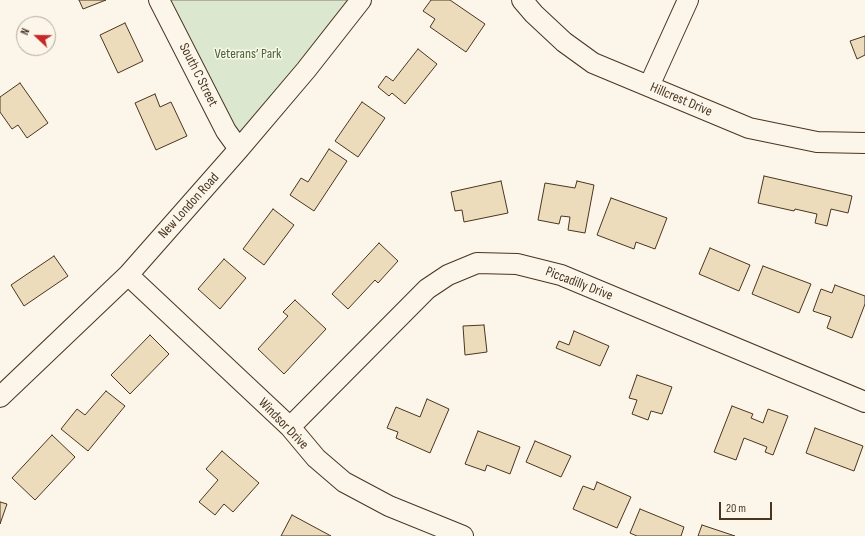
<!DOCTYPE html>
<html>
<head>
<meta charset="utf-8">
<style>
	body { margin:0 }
	#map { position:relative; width:865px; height:536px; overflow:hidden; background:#fbf6e9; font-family:"Sofia Sans Condensed",sans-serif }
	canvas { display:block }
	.north { position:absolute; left:16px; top:16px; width:40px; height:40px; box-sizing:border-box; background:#fbf6e9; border:1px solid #b4a999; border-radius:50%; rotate:292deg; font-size:11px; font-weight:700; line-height:16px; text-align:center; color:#4a3520 }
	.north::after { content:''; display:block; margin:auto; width:14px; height:18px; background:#c62828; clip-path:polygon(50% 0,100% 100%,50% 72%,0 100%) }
	.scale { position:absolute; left:719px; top:502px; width:53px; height:18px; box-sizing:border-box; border:2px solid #4a3520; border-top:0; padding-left:5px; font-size:12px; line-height:14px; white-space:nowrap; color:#4a3520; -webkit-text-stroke:3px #fbf6e9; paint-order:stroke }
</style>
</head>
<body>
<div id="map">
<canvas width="865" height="536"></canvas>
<div class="north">N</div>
<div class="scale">20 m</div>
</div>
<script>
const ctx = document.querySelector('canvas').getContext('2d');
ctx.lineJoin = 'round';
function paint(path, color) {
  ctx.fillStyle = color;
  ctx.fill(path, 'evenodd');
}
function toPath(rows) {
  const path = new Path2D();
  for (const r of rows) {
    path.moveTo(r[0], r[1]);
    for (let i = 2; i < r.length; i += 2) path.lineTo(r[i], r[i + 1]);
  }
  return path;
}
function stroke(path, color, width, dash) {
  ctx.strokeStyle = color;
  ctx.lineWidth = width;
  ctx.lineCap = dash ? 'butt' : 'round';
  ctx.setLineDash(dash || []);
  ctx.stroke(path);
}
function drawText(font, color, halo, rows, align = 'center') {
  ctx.font = font + ' "Sofia Sans Condensed",sans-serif';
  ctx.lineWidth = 3;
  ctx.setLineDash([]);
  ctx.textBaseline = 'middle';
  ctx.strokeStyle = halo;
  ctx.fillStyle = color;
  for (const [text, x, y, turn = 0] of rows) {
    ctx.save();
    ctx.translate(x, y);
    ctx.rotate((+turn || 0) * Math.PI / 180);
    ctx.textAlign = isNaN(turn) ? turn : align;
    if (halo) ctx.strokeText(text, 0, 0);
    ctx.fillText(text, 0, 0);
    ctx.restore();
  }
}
const green = toPath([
	[159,0,361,0,239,149,159,0]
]);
const building = toPath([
	[79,0,106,0,83,9,79,0],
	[431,0,450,0,485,24,466,52,430,27,435,19,423,11,431,0],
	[125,23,143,61,118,73,100,35,125,23],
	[865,36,865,55,857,59,850,41,865,36],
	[418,49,437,64,405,104,392,93,389,96,378,87,386,76,393,81,418,49],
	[20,83,48,123,27,138,18,125,12,129,0,112,0,97,20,83],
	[155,94,160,107,171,102,187,136,156,150,135,103,155,94],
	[362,102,385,118,358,157,335,141,362,102],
	[329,149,347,161,314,211,290,195,301,178,308,182,329,149],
	[764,176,852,196,848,213,831,209,827,226,815,223,817,214,795,209,794,211,758,203,764,176],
	[501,181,508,213,464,222,462,210,455,211,451,192,501,181],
	[577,181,594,185,585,233,568,230,570,217,561,216,559,224,538,220,545,183,575,188,577,181],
	[611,198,667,218,655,249,636,242,634,249,597,235,611,198],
	[273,209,294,225,264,265,243,249,273,209],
	[379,243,398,261,378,283,375,280,348,309,332,294,379,243],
	[710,248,750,265,739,291,699,274,710,248],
	[54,256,68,276,24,306,11,285,54,256],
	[224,259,246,278,220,309,198,289,224,259],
	[763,266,811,284,799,313,752,294,763,266],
	[835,285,865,296,865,304,852,338,827,328,831,317,813,311,821,289,832,293,835,285],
	[295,300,326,329,284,374,258,349,288,316,283,312,295,300],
	[484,325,487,352,465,355,463,326,484,325],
	[574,331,609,346,600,366,556,348,559,341,569,345,574,331],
	[150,335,169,354,130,394,111,375,150,335],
	[637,375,672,387,662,414,651,411,648,420,632,414,637,400,629,398,637,375],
	[106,391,125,406,88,451,61,429,77,409,85,415,106,391],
	[427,399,449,409,430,453,396,438,398,432,387,428,396,407,420,417,427,399],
	[732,406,753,414,751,418,763,423,768,409,788,416,773,455,765,452,767,447,744,438,736,460,714,452,732,406],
	[815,428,863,446,854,471,806,453,815,428],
	[478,431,520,447,510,474,487,465,485,471,465,464,478,431],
	[52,435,75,457,35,500,12,478,52,435],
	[535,441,571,456,561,477,526,462,535,441],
	[222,451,259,483,233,512,224,504,215,515,199,502,218,480,206,469,222,451],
	[597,482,631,497,617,528,573,509,583,486,594,490,597,482],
	[0,502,7,504,0,524,0,502],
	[640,509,684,527,681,536,637,536,630,533,640,509],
	[292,515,331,536,281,536,292,515],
	[702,525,735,536,698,536,702,525]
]);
const minor = toPath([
	[159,0,226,131,239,149],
	[522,0,534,14,564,42,593,63,749,128,817,142,865,143],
	[649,86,688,0],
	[128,275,290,427,316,458,344,482,389,506,463,536],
	[0,397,128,275,239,149,306,70,361,0],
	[290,427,427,289,448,275,477,263,517,264,561,275,865,402]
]);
const parkNames = [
	["Veterans’ Park",248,54]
];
const streetNames = [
	["South C Street",198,75,63],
	["Hillcrest Drive",681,100,23],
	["New London Road",189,206,-48],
	["Piccadilly Drive",579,284,21],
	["Windsor Drive",283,424,46]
];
paint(green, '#dce7d0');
stroke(green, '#887966', 1);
paint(building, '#ecdcbc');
stroke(building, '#4a3520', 1);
stroke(minor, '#4a3520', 22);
stroke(minor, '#fbf6e9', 20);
drawText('14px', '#436837', '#fbf6e9', parkNames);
drawText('14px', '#4a3520', '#fbf6e9', streetNames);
</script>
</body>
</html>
